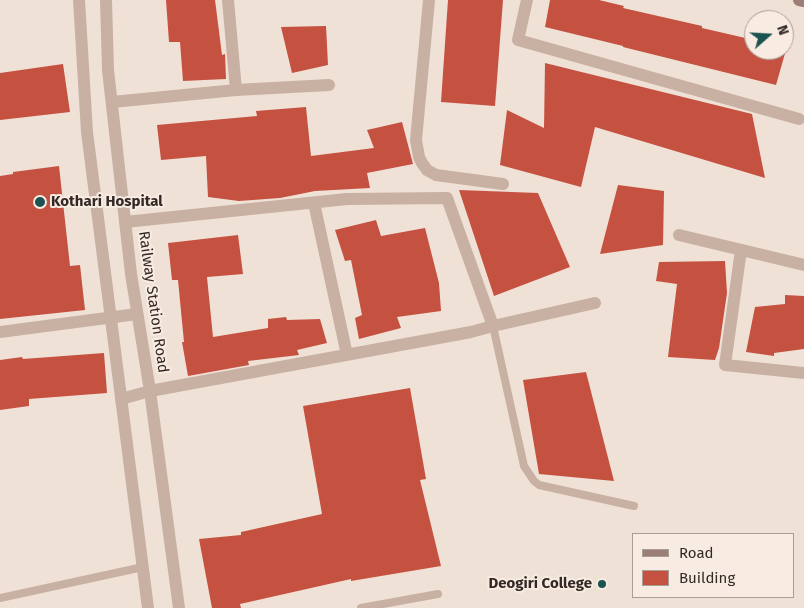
<!DOCTYPE html>
<html>
<head>
<meta charset="utf-8">
<style>
	body { margin:0 }
	#map { position:relative; width:804px; height:608px; overflow:hidden; background:#f0e1d6; font-family:"Fira Sans",sans-serif }
	canvas { display:block }
	.legend { position:absolute; left:632px; top:533px; width:162px; height:65px; box-sizing:border-box; background:#f8ece2; border:1px solid #a99e96; margin:0; padding:6px 9px; list-style:none; font-size:15px; color:#332825 }
	.legend li { display:flex; align-items:center; gap:10px; height:25px }
	.legend b { width:25px; border:1px solid #a99e96 }
	.north { position:absolute; left:744px; top:10px; width:50px; height:50px; box-sizing:border-box; background:#f8ece2; border:1px solid #a99e96; border-radius:50%; rotate:71deg; font-size:14px; font-weight:700; line-height:20px; text-align:center; color:#332825 }
	.north::after { content:''; display:block; margin:auto; width:18px; height:22px; background:#1b5351; clip-path:polygon(50% 0,100% 100%,50% 72%,0 100%) }
</style>
</head>
<body>
<div id="map">
<canvas width="804" height="608"></canvas>
<ul class="legend">
<li><b style="height:6px;background:#9b7e75"></b>Road</li>
<li><b style="height:14px;background:#c55140"></b>Building</li>
</ul>
<div class="north">N</div>
</div>
<script>
const ctx = document.querySelector('canvas').getContext('2d');
ctx.lineJoin = 'round';
function paint(path, color) {
  ctx.fillStyle = color;
  ctx.fill(path, 'evenodd');
}
function toPath(rows) {
  const path = new Path2D();
  for (const r of rows) {
    path.moveTo(r[0], r[1]);
    for (let i = 2; i < r.length; i += 2) path.lineTo(r[i], r[i + 1]);
  }
  return path;
}
function stroke(path, color, width, dash) {
  ctx.strokeStyle = color;
  ctx.lineWidth = width;
  ctx.lineCap = dash ? 'butt' : 'round';
  ctx.setLineDash(dash || []);
  ctx.stroke(path);
}
function drawText(font, color, halo, rows, align = 'center') {
  ctx.font = font + ' "Fira Sans",sans-serif';
  ctx.lineWidth = 4;
  ctx.setLineDash([]);
  ctx.textBaseline = 'middle';
  ctx.strokeStyle = halo;
  ctx.fillStyle = color;
  for (const [text, x, y, turn = 0] of rows) {
    ctx.save();
    ctx.translate(x, y);
    ctx.rotate((+turn || 0) * Math.PI / 180);
    ctx.textAlign = isNaN(turn) ? turn : align;
    if (halo) ctx.strokeText(text, 0, 0);
    ctx.fillText(text, 0, 0);
    ctx.restore();
  }
}
const building = toPath([
	[166,0,215,0,222,55,225,54,226,79,183,81,180,42,169,42],
	[448,0,503,0,495,106,441,102],
	[550,0,599,0,624,6,623,8,702,26,702,28,754,40,754,50,786,50,776,85,623,47,623,46,545,27],
	[326,26,328,65,292,73,281,27],
	[545,63,752,114,765,178,595,127,581,187,500,165,507,110,544,128],
	[63,64,70,112,0,120,0,73],
	[306,107,311,156,374,148,367,130,402,122,413,164,367,173,370,188,315,191,280,198,239,201,208,197,206,156,161,160,157,125,257,116,256,111],
	[59,166,70,266,80,265,85,310,0,319,0,176,13,174,13,172],
	[618,185,664,191,663,245,600,254],
	[459,190,538,193,570,267,494,296],
	[376,220,381,236,425,228,439,283,441,311,397,317,401,328,359,339,355,318,362,315,351,260,345,261,335,230],
	[238,235,243,274,207,277,213,337,268,328,268,319,286,317,287,320,320,319,327,343,297,350,299,355,248,361,249,365,188,376,182,342,184,342,178,280,172,280,168,243],
	[725,261,727,293,719,348,715,360,668,357,677,284,656,281,659,262],
	[785,295,804,296,804,349,774,353,774,356,746,352,755,307,785,304],
	[104,353,107,393,29,399,29,406,0,410,0,360,22,357,23,359],
	[586,372,614,481,539,474,523,380],
	[410,388,426,479,420,480,441,566,351,581,351,579,240,604,241,608,212,608,199,539,241,535,241,532,322,514,303,406]
]);
const service = toPath([
	[493,326,524,466,534,481,539,485,634,506],
	[0,598,143,567],
	[361,608,438,594]
]);
const minor = toPath([
	[429,0,416,140,419,157,422,163,427,170,436,175,503,184],
	[527,0,518,40,799,119],
	[236,90,329,85],
	[112,102,236,90,228,0],
	[314,203,347,355],
	[125,222,347,199,447,198,493,326],
	[679,235,804,265],
	[741,250,725,365,804,373],
	[0,332,137,314],
	[121,399,150,391,471,332,493,326,595,303]
]);
const tertiary = toPath([
	[79,0,87,132,148,608],
	[106,0,108,70,131,274,150,391,179,608]
]);
const secondary = toPath([
	[799,0,804,1]
]);
const markers = [
	[40,202,6,"#1b5351"],
	[602,584,5,"#1b5351"]
];
const poiNames = [
	["Kothari Hospital",51,202],
	["Deogiri College",592,584,"right"]
];
const streetNames = [
	["Railway Station Road",153,302,82]
];
paint(building, '#c55140');
stroke(service, '#c8b0a3', 8);
stroke(minor, '#c8b0a3', 12);
stroke(tertiary, '#c8b0a3', 12);
stroke(secondary, '#9b7e75', 12);
for (const [x, y, r, color] of markers) {
  const dot = new Path2D();
  dot.arc(x, y, r, 0, 2 * Math.PI);
  ctx.fillStyle = color;
  ctx.fill(dot);
  stroke(dot, '#f8ece2', 2);
}
drawText('bold 15px', '#332825', '#f8ece2', poiNames, 'left');
drawText('15px', '#332825', '#f8ece2', streetNames);
</script>
</body>
</html>
